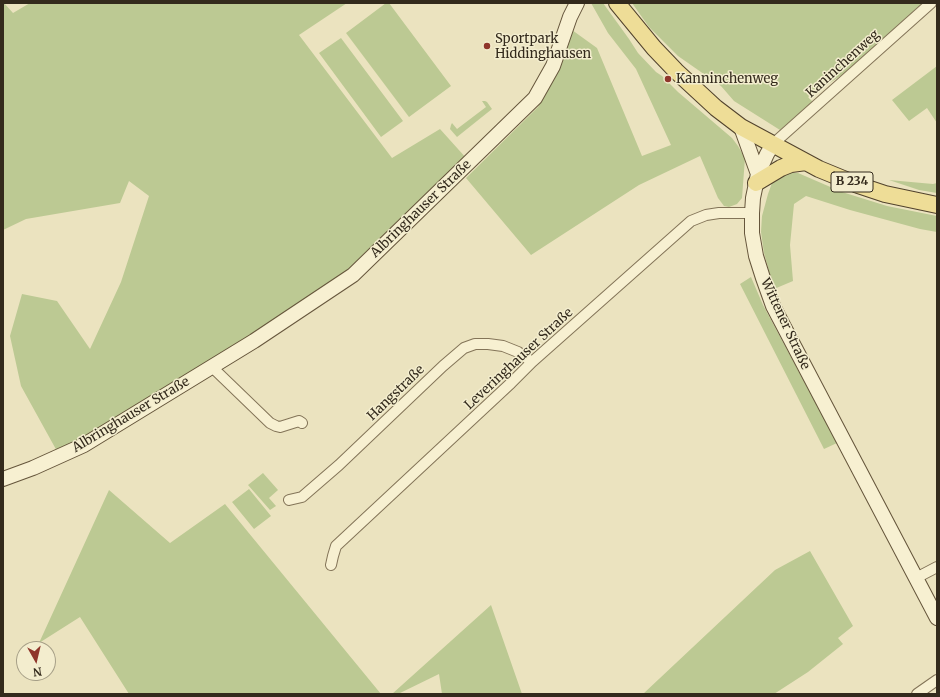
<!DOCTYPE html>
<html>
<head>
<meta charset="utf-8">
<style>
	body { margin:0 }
	#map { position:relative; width:940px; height:697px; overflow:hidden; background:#ebe3bf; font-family:Merriweather,serif }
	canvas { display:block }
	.frame { position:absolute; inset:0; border:4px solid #332a1c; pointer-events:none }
	.north { position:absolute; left:16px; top:641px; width:40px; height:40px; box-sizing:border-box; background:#f3edce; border:1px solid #a69f87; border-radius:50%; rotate:172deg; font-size:11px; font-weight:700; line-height:16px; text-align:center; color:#332a1c }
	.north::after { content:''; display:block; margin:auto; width:14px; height:18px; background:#8f362b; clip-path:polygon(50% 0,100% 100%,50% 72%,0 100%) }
</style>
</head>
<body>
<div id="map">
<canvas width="940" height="697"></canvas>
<div class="frame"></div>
<div class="north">N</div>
</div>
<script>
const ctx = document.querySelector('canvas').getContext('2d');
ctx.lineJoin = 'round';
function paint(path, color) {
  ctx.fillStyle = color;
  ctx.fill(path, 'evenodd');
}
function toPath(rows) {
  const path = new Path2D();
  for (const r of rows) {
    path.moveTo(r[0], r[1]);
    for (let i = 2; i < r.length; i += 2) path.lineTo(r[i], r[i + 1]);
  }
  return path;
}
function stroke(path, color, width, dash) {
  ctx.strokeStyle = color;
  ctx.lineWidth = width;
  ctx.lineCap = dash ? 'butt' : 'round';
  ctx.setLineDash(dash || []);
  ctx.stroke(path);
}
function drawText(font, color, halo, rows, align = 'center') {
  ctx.font = font + ' Merriweather,serif';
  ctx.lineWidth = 3;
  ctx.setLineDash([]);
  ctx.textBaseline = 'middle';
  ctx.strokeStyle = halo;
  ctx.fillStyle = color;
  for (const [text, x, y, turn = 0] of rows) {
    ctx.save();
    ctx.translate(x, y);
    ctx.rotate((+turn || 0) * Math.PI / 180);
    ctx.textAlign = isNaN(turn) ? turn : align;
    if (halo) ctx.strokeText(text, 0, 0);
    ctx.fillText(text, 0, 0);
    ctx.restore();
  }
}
const green = toPath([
	[3,3,4,3,13,13,30,3,347,3,299,35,392,158,440,129,467,159,356,266,240,344,58,453,21,386,10,336,22,294,57,301,90,349,121,282,149,196,129,181,120,203,26,219,3,230],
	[386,3,389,3,451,86,409,117,346,33],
	[591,3,603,3,629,39,638,53,656,72,662,76,678,92,732,138,738,146,745,158,742,198,737,204,729,207,724,206,718,198,700,156,639,185,531,255,466,178,538,107,556,72,572,30,597,48,642,156,671,145,636,69,608,33],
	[632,3,928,3,845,73,808,97,813,102,780,130,734,101,721,86,678,56,649,27],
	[341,38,403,121,381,137,319,53],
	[937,66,937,123,927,108,909,121,892,100],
	[482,101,485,101,487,102,492,109,457,137,450,129,451,125,452,123,457,129,486,107],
	[784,173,798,173,842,192,887,206,937,216,937,232,920,229,850,210,806,196,794,204,790,245,793,281,774,289,764,253,761,232,762,216,768,194,772,183,776,177],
	[889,180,933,184,937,183,937,193,919,190],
	[751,277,763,305,837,443,824,449,740,284],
	[263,473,278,490,269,498,276,506,270,510,248,485],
	[249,489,271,516,254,529,232,502],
	[109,490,170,543,225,504,381,694,129,694,80,617,39,643],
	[810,551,853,626,838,638,843,644,808,672,774,694,643,694,775,570],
	[491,605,522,694,442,694,439,674,398,694,392,694]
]);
const street = toPath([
	[773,144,931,3],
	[212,367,270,423,276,426,280,427,299,421,302,423],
	[289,500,302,497,339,465,443,366,464,348,475,344,488,344,503,346,518,352,532,362],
	[331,565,333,556,336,546,511,383,532,362,691,221,706,215,719,213,752,213],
	[916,578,937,567],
	[917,694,937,680]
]);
const secondary = toPath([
	[741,127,758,174],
	[773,144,767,154,758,174,753,198,752,213,752,233,756,256,763,278,773,306,937,618],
	[3,479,33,468,84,445,254,341,353,275,535,98,553,66,570,17,577,3]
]);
const primary = toPath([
	[617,3,654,48,676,71,716,108,741,127,819,169,858,185,885,194,937,205],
	[756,183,781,168,791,164,806,162]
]);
const markers = [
	[487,46,4,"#8f362b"],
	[668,79,4,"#8f362b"]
];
const shields = [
	[852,182,42]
];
const shieldNames = [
	["B 234",852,182]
];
const poiNames = [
	["Sportpark",495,39],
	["Hiddinghausen",495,54],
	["Kanninchenweg",676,79]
];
const streetNames = [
	["Kaninchenweg",843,64,-42],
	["Albringhauser Straße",421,209,-44],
	["Wittener Straße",785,324,65],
	["Leveringhauser Straße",519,359,-43],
	["Hangstraße",396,393,-44],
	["Albringhauser Straße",131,415,-31]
];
paint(green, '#bcc993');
stroke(street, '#837458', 12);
stroke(secondary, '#65553b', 16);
stroke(primary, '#51422c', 18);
stroke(street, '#f7f0d1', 10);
stroke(secondary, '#f7f0d1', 14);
stroke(primary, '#eedd97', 16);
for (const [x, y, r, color] of markers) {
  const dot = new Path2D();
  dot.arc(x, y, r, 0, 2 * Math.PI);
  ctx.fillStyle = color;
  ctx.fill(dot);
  stroke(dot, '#f3edce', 1.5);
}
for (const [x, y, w] of shields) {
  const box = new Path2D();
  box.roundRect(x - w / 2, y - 10, w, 20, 3);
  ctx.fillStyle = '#f3edce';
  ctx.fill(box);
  stroke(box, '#332a1c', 1);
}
drawText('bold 12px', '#332a1c', null, shieldNames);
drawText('13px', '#332a1c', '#f3edce', poiNames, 'left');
drawText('13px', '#332a1c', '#f3edce', streetNames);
</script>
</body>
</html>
